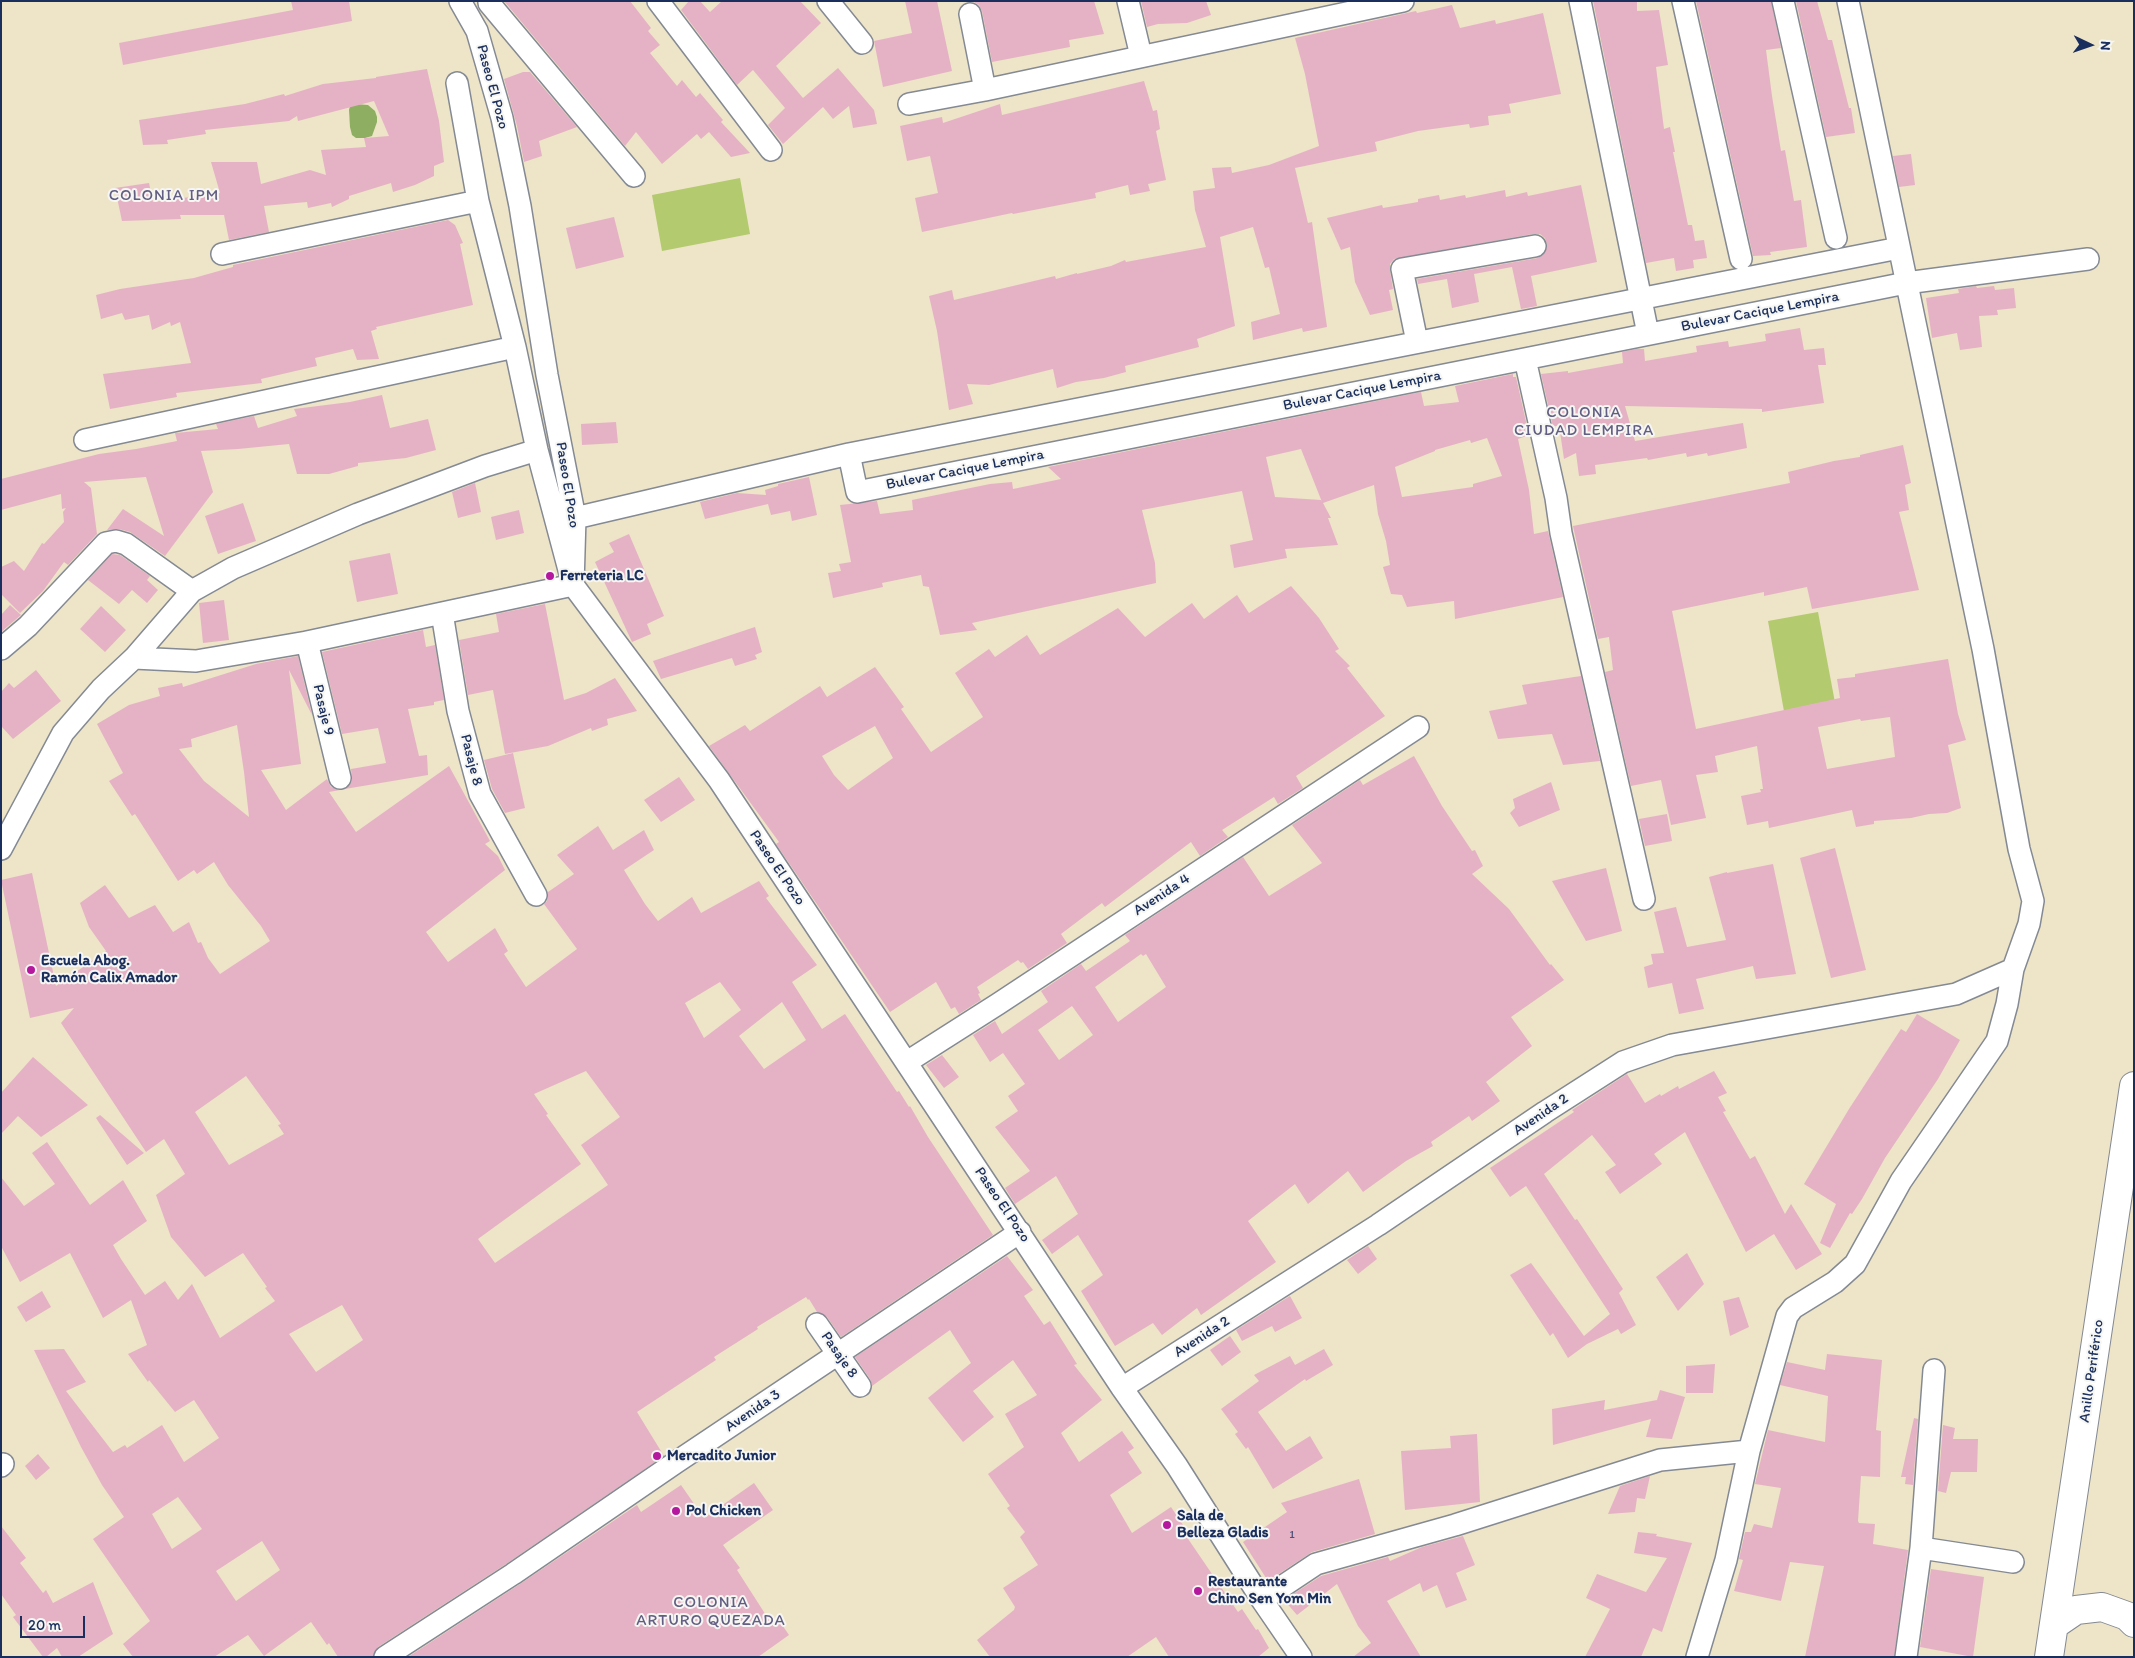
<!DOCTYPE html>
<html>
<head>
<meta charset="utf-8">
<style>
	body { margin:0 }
	#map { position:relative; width:2135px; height:1658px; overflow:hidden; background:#eee4c8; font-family:Itim,sans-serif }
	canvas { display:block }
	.frame { position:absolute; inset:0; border:2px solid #1b2f5e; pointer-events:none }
	.north { position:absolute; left:2065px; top:20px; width:50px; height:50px; -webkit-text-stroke:4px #f6f6f2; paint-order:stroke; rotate:93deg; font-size:14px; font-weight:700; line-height:20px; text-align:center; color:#1b2f5e }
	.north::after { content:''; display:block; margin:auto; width:18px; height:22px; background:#1b2f5e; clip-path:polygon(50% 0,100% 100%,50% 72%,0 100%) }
	.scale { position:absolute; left:20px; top:1616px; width:65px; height:22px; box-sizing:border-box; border:2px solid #1b2f5e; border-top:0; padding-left:6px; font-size:15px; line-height:18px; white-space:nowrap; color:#1b2f5e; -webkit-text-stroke:4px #f6f6f2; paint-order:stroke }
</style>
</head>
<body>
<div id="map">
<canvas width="2135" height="1658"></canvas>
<div class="frame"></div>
<div class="north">N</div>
<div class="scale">20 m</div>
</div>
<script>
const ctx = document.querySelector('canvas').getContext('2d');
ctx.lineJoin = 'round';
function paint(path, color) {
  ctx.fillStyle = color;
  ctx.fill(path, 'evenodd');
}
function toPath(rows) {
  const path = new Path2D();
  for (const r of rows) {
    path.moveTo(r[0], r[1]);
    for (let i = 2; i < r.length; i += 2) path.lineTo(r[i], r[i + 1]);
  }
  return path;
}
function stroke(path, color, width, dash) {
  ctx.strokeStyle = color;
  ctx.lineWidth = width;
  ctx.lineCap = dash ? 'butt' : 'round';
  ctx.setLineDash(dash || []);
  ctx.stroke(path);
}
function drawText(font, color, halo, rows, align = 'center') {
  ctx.font = font + ' Itim,sans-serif';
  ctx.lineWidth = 4;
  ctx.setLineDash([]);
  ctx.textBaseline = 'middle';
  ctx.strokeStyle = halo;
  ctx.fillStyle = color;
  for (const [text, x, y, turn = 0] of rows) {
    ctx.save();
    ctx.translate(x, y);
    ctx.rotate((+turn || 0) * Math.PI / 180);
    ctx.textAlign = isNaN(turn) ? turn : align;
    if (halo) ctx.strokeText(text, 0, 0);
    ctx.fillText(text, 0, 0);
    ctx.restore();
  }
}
const green = toPath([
	[740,178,750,234,662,251,652,195],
	[1818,612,1836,708,1785,717,1768,621]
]);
const forest = toPath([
	[355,104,368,105,375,111,377,117,377,122,372,136,365,138,356,138,352,135,350,127,349,110,350,106]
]);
const building = toPath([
	[291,1,349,1,352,21,123,65,119,43,293,10],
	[504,1,630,1,651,28,648,31,660,45,650,53,677,86,682,80,696,97,700,93,723,120,721,122,750,153,731,157,709,132,701,139,697,134,662,164,636,132,625,146],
	[689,1,700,1,710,12,722,1,800,1,821,23,776,66,803,98,838,68,874,110,877,124,853,128,849,106,833,119,823,107,783,144,768,125,785,108,753,70,737,85,681,10],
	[905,1,937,1,952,71,883,87,874,41,912,33],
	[972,1,1094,1,1104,34,1069,40,1070,47,992,62,982,11,979,5],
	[1141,1,1206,1,1211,15,1187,23,1158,24,1147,27],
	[1593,1,1637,2,1637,11,1659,10,1668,65,1656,67,1664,129,1670,127,1675,152,1673,152,1688,225,1692,225,1695,241,1704,240,1707,258,1693,260,1694,268,1676,271,1674,258,1646,263],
	[1696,1,1771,1,1781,48,1766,50,1772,96,1781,151,1785,150,1794,201,1801,200,1807,247,1770,252,1771,255,1753,256],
	[1796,1,1817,1,1828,40,1832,40,1849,108,1851,108,1855,133,1826,137],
	[1452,5,1460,28,1495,20,1496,24,1543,13,1561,94,1509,104,1511,113,1488,116,1489,125,1470,128,1469,124,1418,131,1375,142,1377,151,1295,168,1308,223,1312,222,1327,327,1303,332,1302,328,1253,340,1251,322,1280,314,1269,267,1265,268,1253,227,1220,237,1235,326,1197,339,1199,347,1125,366,1126,372,1104,378,1076,382,1057,388,1053,369,989,385,967,384,973,404,949,410,937,331,929,296,952,290,954,300,1055,276,1056,279,1077,273,1077,274,1111,266,1125,260,1126,262,1206,247,1195,210,1193,191,1215,188,1212,168,1231,167,1232,173,1269,165,1319,146,1305,74,1295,38,1407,13,1416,11,1417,13],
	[427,69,439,121,444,162,434,166,434,176,415,185,393,192,391,183,349,196,349,199,332,207,331,203,308,208,307,202,264,206,269,232,229,240,224,215,180,215,181,219,122,221,115,188,149,183,153,202,220,193,211,162,257,162,261,184,310,170,326,175,321,150,366,147,364,138,389,136,374,101,298,121,297,116,289,121,205,130,206,134,167,140,168,144,143,145,139,120,245,104,284,94,285,96,323,84,376,78,376,77],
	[523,72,530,72,577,127,539,141,542,156,524,162,517,126,504,79],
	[1144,81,1153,111,1157,110,1160,129,1156,131,1166,180,1148,184,1150,191,1130,195,1128,185,1095,193,1096,198,1013,214,1012,213,922,232,915,198,938,193,930,156,907,161,900,126,942,117,943,123,1000,104,1002,115],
	[1911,154,1915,185,1899,187,1893,156],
	[1581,185,1597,262,1531,276,1537,306,1521,309,1512,267,1474,274,1479,302,1452,308,1447,279,1418,284,1417,279,1538,258,1543,255,1547,244,1545,238,1540,234,1533,234,1394,259,1390,264,1390,271,1393,289,1389,290,1393,310,1370,315,1355,282,1350,247,1341,250,1327,218,1382,205,1383,208,1418,202,1418,199,1439,195,1440,200,1465,195,1466,198,1505,190,1506,197,1527,192,1528,196],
	[614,217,624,257,576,269,566,228],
	[448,220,455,225,463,243,460,244,473,305,376,327,377,329,371,331,379,359,357,360,353,349,315,358,317,366,261,379,262,383,176,393,177,397,110,409,103,374,191,363,180,322,171,326,170,322,152,330,149,315,125,320,122,313,101,319,96,295,120,289,194,278,233,267,233,265],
	[1976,286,1977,288,1994,286,1995,290,2014,288,2016,308,1997,310,1998,315,1979,316,1982,347,1960,350,1957,333,1932,338,1926,298,1959,293,1958,289],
	[1800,328,1804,350,1824,348,1826,365,1818,365,1824,403,1762,412,1762,409,1625,406,1635,441,1743,423,1747,448,1708,456,1707,453,1687,457,1686,453,1648,460,1647,458,1595,465,1596,474,1579,476,1576,453,1564,459,1559,425,1553,427,1541,374,1568,371,1568,373,1623,363,1622,352,1636,349,1644,349,1645,361,1697,352,1696,346,1728,341,1729,347,1766,341,1765,334],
	[1513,374,1513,377,1516,377,1529,435,1518,439,1529,490,1534,534,1548,531,1563,597,1455,619,1454,601,1407,607,1402,595,1391,594,1383,567,1390,565,1386,541,1378,514,1374,485,1323,503,1331,518,1328,518,1338,545,1285,549,1287,558,1234,568,1230,545,1253,540,1242,491,1142,510,1155,563,1156,583,972,623,977,630,940,635,929,587,923,586,921,575,882,583,883,587,833,598,828,573,841,571,839,564,851,562,840,505,877,501,880,514,913,510,912,500,990,484,1012,482,1013,489,1061,479,1048,467,1421,392,1424,406,1459,402,1455,386],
	[1487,438,1502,476,1473,484,1473,487,1402,497,1395,467,1435,451,1435,450,1470,440,1471,443],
	[1301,449,1322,502,1321,500,1275,497,1266,457],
	[382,395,390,428,428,419,436,450,406,458,358,463,358,466,329,474,297,474,289,444,238,449,201,451,213,492,165,556,130,532,119,529,107,530,123,509,164,536,146,477,84,482,91,488,97,534,68,565,64,562,43,591,20,613,1,594,1,567,14,561,24,571,42,543,44,544,64,522,63,512,66,508,62,509,61,494,1,510,1,479,99,454,136,449,177,441,175,433,218,429,216,424,254,416,258,428,297,416,294,409,350,402],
	[616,422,618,443,582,445,581,424],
	[1903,445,1911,483,1905,485,1909,510,1899,512,1919,590,1812,609,1807,587,1764,596,1764,592,1672,611,1696,729,1840,698,1837,679,1855,677,1855,674,1948,659,1958,714,1966,740,1948,745,1961,808,1947,813,1929,814,1911,818,1874,821,1874,824,1856,827,1852,810,1769,828,1768,821,1747,825,1741,796,1761,792,1760,789,1763,789,1757,746,1715,756,1718,772,1696,775,1706,818,1671,825,1661,780,1631,786,1605,672,1613,670,1609,637,1598,639,1573,526,1790,483,1788,472,1834,461,1860,457,1860,455],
	[1890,717,1895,757,1827,769,1818,727,1860,719,1861,721],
	[809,477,817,515,792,521,790,511,771,515,768,504,705,519,700,502,737,493,766,495,765,490,778,486,778,484],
	[475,483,481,512,458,518,452,492],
	[243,503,256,541,218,554,205,516],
	[519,510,524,533,496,540,491,517],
	[629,534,664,616,647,624,651,634,632,642,595,562,614,552,609,543],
	[390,553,398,594,357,602,349,561],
	[112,554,120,555,150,576,147,580,158,590,147,603,132,590,119,604,88,580],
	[1291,586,1319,618,1339,649,1335,651,1350,666,1347,668,1385,716,1296,776,1303,788,1278,804,1274,797,1222,830,1228,837,1200,856,1191,842,1105,907,1102,903,1061,934,1067,943,1028,969,1023,962,1021,963,1018,960,977,987,980,993,978,994,981,1000,959,1014,955,1007,951,1009,936,982,890,1012,776,844,779,842,709,746,745,725,750,731,820,686,827,697,875,667,904,707,901,709,931,752,983,717,955,673,989,649,995,657,1027,635,1040,655,1118,608,1145,637,1192,603,1204,619,1237,595,1249,613],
	[875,726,893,758,848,790,834,775,822,756],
	[224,600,229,640,203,643,199,603],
	[545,604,564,700,586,693,615,678,637,711,607,719,608,725,592,731,591,728,548,746,505,754,493,690,468,695,459,640,499,632,496,614],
	[10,605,21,615,1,632,1,615],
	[101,606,126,630,105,652,80,629],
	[755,627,762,652,755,655,757,659,735,666,732,658,661,679,653,661],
	[423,630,426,647,435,645,444,700,434,702,434,705,408,709,419,756,427,755,428,775,345,789,352,781,351,769,386,763,378,728,342,734,322,652],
	[298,656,312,715,289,670,301,764,261,770,286,810,327,779,331,787,340,790,329,792,356,832,449,766,490,841,485,844,498,856,505,870,426,932,448,962,495,928,508,951,504,954,526,987,577,949,544,904,547,901,548,892,574,874,557,855,598,826,613,850,644,830,654,850,624,870,645,904,658,921,692,897,701,913,759,881,769,896,766,898,817,965,792,982,822,1029,845,1014,897,1092,899,1091,909,1107,910,1106,928,1137,993,1235,841,1337,827,1317,817,1312,809,1299,808,1300,806,1297,757,1327,758,1329,714,1357,716,1360,637,1412,664,1456,506,1564,378,1647,373,1657,338,1657,329,1643,327,1645,311,1622,264,1656,248,1635,214,1657,133,1657,123,1644,150,1621,93,1539,124,1517,102,1485,81,1447,34,1350,64,1349,86,1382,66,1391,113,1452,125,1445,127,1448,162,1425,184,1462,219,1438,194,1400,175,1412,149,1380,148,1382,128,1354,147,1345,131,1300,103,1318,70,1253,20,1282,1,1246,1,1177,24,1206,55,1184,32,1153,47,1142,90,1205,123,1180,147,1221,113,1245,121,1259,145,1295,165,1281,178,1300,192,1284,220,1338,275,1301,265,1288,267,1287,243,1253,205,1277,171,1237,156,1195,185,1174,164,1139,146,1152,61,1023,74,1008,30,1018,1,880,32,873,56,986,106,951,89,927,80,903,105,885,129,918,155,905,173,932,189,922,198,943,201,942,208,958,220,974,270,941,261,926,228,885,214,862,197,874,194,870,178,881,135,814,132,816,109,781,123,773,97,724,129,705,160,696,158,688,182,683,183,687,256,664],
	[237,725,244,772,249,817,204,781,179,749,192,747,191,739],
	[720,982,741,1010,704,1038,685,1003],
	[782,1002,806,1040,764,1069,739,1036],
	[586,1071,620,1117,581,1145,608,1185,495,1263,478,1239,581,1164,546,1115,548,1114,534,1094],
	[246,1076,281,1124,278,1125,284,1134,229,1165,195,1112],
	[342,1305,363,1340,316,1372,289,1334],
	[178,1497,202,1529,172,1549,152,1514],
	[262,1541,280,1570,236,1601,216,1571],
	[36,670,61,701,13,739,1,726,1,692,9,683,14,688],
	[1581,676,1600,761,1563,765,1552,734,1498,739,1489,711,1527,704,1522,685],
	[513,753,525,808,505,813,492,789,484,760],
	[1414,756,1442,806,1472,851,1475,850,1483,866,1472,874,1509,909,1550,965,1551,964,1564,980,1511,1017,1532,1046,1486,1082,1500,1101,1472,1121,1469,1116,1431,1142,1433,1146,1406,1161,1363,1192,1348,1171,1308,1204,1295,1184,1248,1221,1276,1262,1201,1315,1197,1308,1162,1335,1153,1323,1115,1346,1081,1291,1103,1275,1078,1235,1052,1254,1042,1240,1078,1214,1056,1176,1015,1204,1005,1188,1030,1171,995,1127,1018,1111,1008,1096,1025,1084,1003,1053,990,1062,973,1035,995,1021,1002,1034,1048,1002,1041,991,1081,964,1086,971,1130,941,1125,935,1243,857,1269,896,1322,863,1292,825,1360,780,1363,785],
	[1141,954,1143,956,1146,954,1166,987,1118,1022,1095,987],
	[1072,1006,1093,1035,1059,1060,1038,1030],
	[679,777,695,800,661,822,644,800],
	[1551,782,1560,810,1519,827,1510,813,1515,808,1513,799],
	[1667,814,1672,841,1645,846,1639,819],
	[1835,848,1866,970,1831,978,1800,858],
	[1773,864,1796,974,1756,979,1753,966,1696,979,1704,1009,1679,1014,1672,983,1648,988,1644,967,1653,964,1651,954,1664,953,1654,912,1676,907,1687,947,1726,940,1709,877,1727,872,1727,873],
	[1606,868,1622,931,1586,941,1552,881],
	[1917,1014,1960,1040,1938,1079,1885,1158,1862,1199,1852,1214,1850,1213,1830,1248,1820,1243,1836,1204,1804,1184,1849,1109,1901,1029,1906,1032],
	[942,1055,959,1077,944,1088,926,1065],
	[33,1057,88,1105,41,1137,18,1116,1,1134,1,1093],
	[1714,1071,1727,1093,1718,1097,1726,1111,1723,1112,1750,1159,1755,1156,1785,1214,1791,1204,1822,1254,1796,1270,1774,1234,1746,1252,1685,1132,1654,1154,1662,1164,1620,1194,1605,1172,1616,1165,1592,1135,1544,1174,1575,1220,1577,1219,1623,1289,1619,1293,1636,1325,1621,1334,1618,1329,1587,1344,1568,1358,1553,1333,1550,1336,1510,1275,1531,1263,1584,1336,1610,1314,1526,1186,1510,1197,1490,1168,1574,1112,1572,1110,1627,1074,1645,1103,1660,1094,1661,1096,1678,1086,1679,1089],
	[100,1115,144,1153,127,1165,96,1118],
	[1368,1246,1377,1259,1358,1274,1347,1260],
	[1687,1253,1704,1284,1678,1311,1656,1277],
	[1007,1256,1033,1290,1024,1296,1044,1325,1050,1321,1077,1364,1074,1365,1102,1400,1061,1433,1079,1462,1122,1431,1134,1448,1128,1452,1142,1473,1110,1495,1132,1533,1171,1507,1185,1528,1182,1530,1238,1612,1242,1609,1256,1630,1258,1629,1269,1648,1258,1657,1169,1657,1156,1637,1127,1657,990,1657,977,1640,1014,1610,1015,1607,1003,1588,1038,1565,1020,1537,1025,1532,1007,1508,1010,1506,988,1474,1024,1447,1005,1414,1037,1395,1013,1360,973,1391,994,1417,963,1442,928,1398,971,1363,950,1330,872,1386,870,1379,855,1357],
	[42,1291,51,1307,26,1322,17,1307],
	[1290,1296,1302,1318,1275,1332,1272,1326,1242,1341,1236,1330],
	[1739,1297,1749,1327,1730,1336,1723,1301],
	[1230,1336,1241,1352,1222,1366,1210,1350],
	[1324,1349,1333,1365,1306,1381,1305,1379,1258,1412,1286,1451,1310,1436,1323,1458,1273,1489,1248,1447,1246,1449,1235,1434,1238,1432,1221,1409,1259,1381,1254,1375,1290,1356,1295,1365],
	[1827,1354,1882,1360,1876,1430,1881,1431,1880,1477,1861,1476,1858,1521,1859,1523,1875,1524,1873,1544,1908,1550,1894,1657,1805,1657,1824,1566,1790,1562,1781,1601,1734,1591,1743,1560,1739,1559,1745,1532,1751,1532,1754,1524,1772,1528,1781,1488,1755,1484,1768,1430,1825,1442,1828,1396,1780,1385,1787,1362,1825,1370],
	[1715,1364,1713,1393,1686,1393,1686,1366],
	[1660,1390,1685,1397,1672,1439,1646,1437,1651,1419,1553,1445,1552,1409,1605,1400,1604,1410,1657,1400],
	[1914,1418,1918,1419,1913,1485,1905,1484,1906,1477,1901,1477],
	[1943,1425,1955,1428,1953,1439,1978,1439,1977,1472,1951,1472,1946,1493,1938,1491],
	[1477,1434,1480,1502,1405,1510,1401,1451,1451,1448,1450,1436],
	[38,1454,50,1468,36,1480,25,1466],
	[1650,1476,1645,1499,1637,1498,1635,1512,1608,1514,1620,1486],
	[1359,1479,1375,1534,1312,1552,1268,1581,1243,1542,1287,1512,1281,1503],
	[754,1483,773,1510,723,1545,740,1568,737,1570,771,1623,778,1619,789,1635,758,1657,408,1657,520,1584,637,1505,641,1512,681,1485,704,1518],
	[1,1526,26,1558,20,1563,43,1593,46,1590,53,1603,93,1582,113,1634,78,1657,62,1657,57,1648,46,1657,43,1657,13,1617,16,1615,1,1594],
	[1638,1532,1657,1534,1656,1536,1692,1543,1662,1632,1653,1628,1641,1657,1585,1657,1610,1609,1586,1598,1597,1574,1646,1592,1667,1558,1634,1553],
	[1463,1536,1475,1565,1456,1573,1467,1600,1446,1608,1437,1585,1423,1592,1420,1583,1387,1601,1421,1657,1353,1657,1371,1643,1358,1626,1337,1584,1297,1615,1284,1600,1321,1576,1388,1557,1390,1561,1422,1547],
	[1931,1569,1984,1577,1973,1657,1920,1647]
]);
const minor = toPath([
	[460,1,477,31,502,118,520,206,547,375,575,518,573,585,719,780,1122,1388,1177,1466,1262,1600,1301,1657],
	[658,1,771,150],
	[828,1,862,43],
	[1128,1,1141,56],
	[1580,1,1648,334],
	[1683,1,1741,259],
	[1783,1,1836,238],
	[489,3,634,176],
	[970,14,985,90],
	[909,104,985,90,1403,1],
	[222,254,478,201],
	[1417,342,1402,269,1535,246],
	[1525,359,1556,498,1561,533,1644,899],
	[85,440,515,347],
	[849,454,857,492,1906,283,2088,259],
	[575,518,849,454,1899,248],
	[442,613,458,711,480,794,536,895],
	[307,642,340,778],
	[1,649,28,626,106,543,116,541,126,544,192,591],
	[134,658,196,661,307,642,573,585,537,450,515,347,478,201,457,83],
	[1,849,63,733,101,689,134,658,192,591,233,568,358,514,485,466,537,450],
	[907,1062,998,1004,1418,727],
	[817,1324,860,1386],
	[1122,1388,1378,1225,1545,1112,1623,1062,1672,1045,1956,994,2013,969],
	[1,1466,3,1464],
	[1921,1548,2013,1562],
	[1262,1600,1316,1564,1455,1525,1660,1460,1749,1451],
	[385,1657,513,1574,675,1463,1020,1232],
	[1697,1657,1726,1560,1749,1451,1787,1316,1793,1308,1835,1282,1855,1264,1901,1181,1997,1041,2007,1004,2013,969,2029,924,2033,901,2019,849,1983,649,1848,1],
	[1906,1657,1921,1548,1934,1370]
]);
const highway = toPath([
	[2054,1625,2076,1610,2102,1607,2127,1616,2134,1623],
	[2049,1657,2134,1086]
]);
const markers = [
	[550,576,5,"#b5179e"],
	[31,970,5,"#b5179e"],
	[657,1456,5,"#b5179e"],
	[676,1511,5,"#b5179e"],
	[1167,1525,5,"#b5179e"],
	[1198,1591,5,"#b5179e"]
];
const numberNames = [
	["1",1292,1535]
];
const streetNames = [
	["Paseo El Pozo",492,87,75],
	["Bulevar Cacique Lempira",1760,312,-11],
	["Bulevar Cacique Lempira",1362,391,-11],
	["Bulevar Cacique Lempira",965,470,-11],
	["Paseo El Pozo",567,485,81],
	["Pasaje 9",323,710,77],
	["Pasaje 8",471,760,76],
	["Paseo El Pozo",777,868,56],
	["Avenida 4",1162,895,-33],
	["Avenida 2",1541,1115,-34],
	["Paseo El Pozo",1002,1205,56],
	["Avenida 2",1202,1337,-33],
	["Pasaje 8",839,1355,55],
	["Anillo Periférico",2092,1371,-82],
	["Avenida 3",753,1411,-34]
];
const poiNames = [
	["Ferreteria LC",560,576],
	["Escuela Abog.",41,961],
	["Ramón Calix Amador",41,978],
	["Mercadito Junior",667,1456],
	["Pol Chicken",686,1511],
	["Sala de",1177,1516],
	["Belleza Gladis",1177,1533],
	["Restaurante",1208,1582],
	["Chino Sen Yom Min",1208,1599]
];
const neighbourhoodNames = [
	["COLONIA IPM",164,196],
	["COLONIA",1584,413],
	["CIUDAD LEMPIRA",1584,431],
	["COLONIA",711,1603],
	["ARTURO QUEZADA",711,1621]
];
paint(green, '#b3ca6e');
paint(forest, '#8eae61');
paint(building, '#e5b2c5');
stroke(minor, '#848a93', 24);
stroke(highway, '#848a93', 30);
stroke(minor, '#fff', 21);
stroke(highway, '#fff', 28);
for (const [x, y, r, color] of markers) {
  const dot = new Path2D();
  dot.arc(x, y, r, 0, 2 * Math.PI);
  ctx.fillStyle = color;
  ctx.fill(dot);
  stroke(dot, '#f6f6f2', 2);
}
drawText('12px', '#4e5078', null, numberNames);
drawText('15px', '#1b2f5e', '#f6f6f2', streetNames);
drawText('bold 15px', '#1b2f5e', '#f6f6f2', poiNames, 'left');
ctx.letterSpacing = '1px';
drawText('16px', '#625d82', '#f6f6f2', neighbourhoodNames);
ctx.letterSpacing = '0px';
</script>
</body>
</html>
